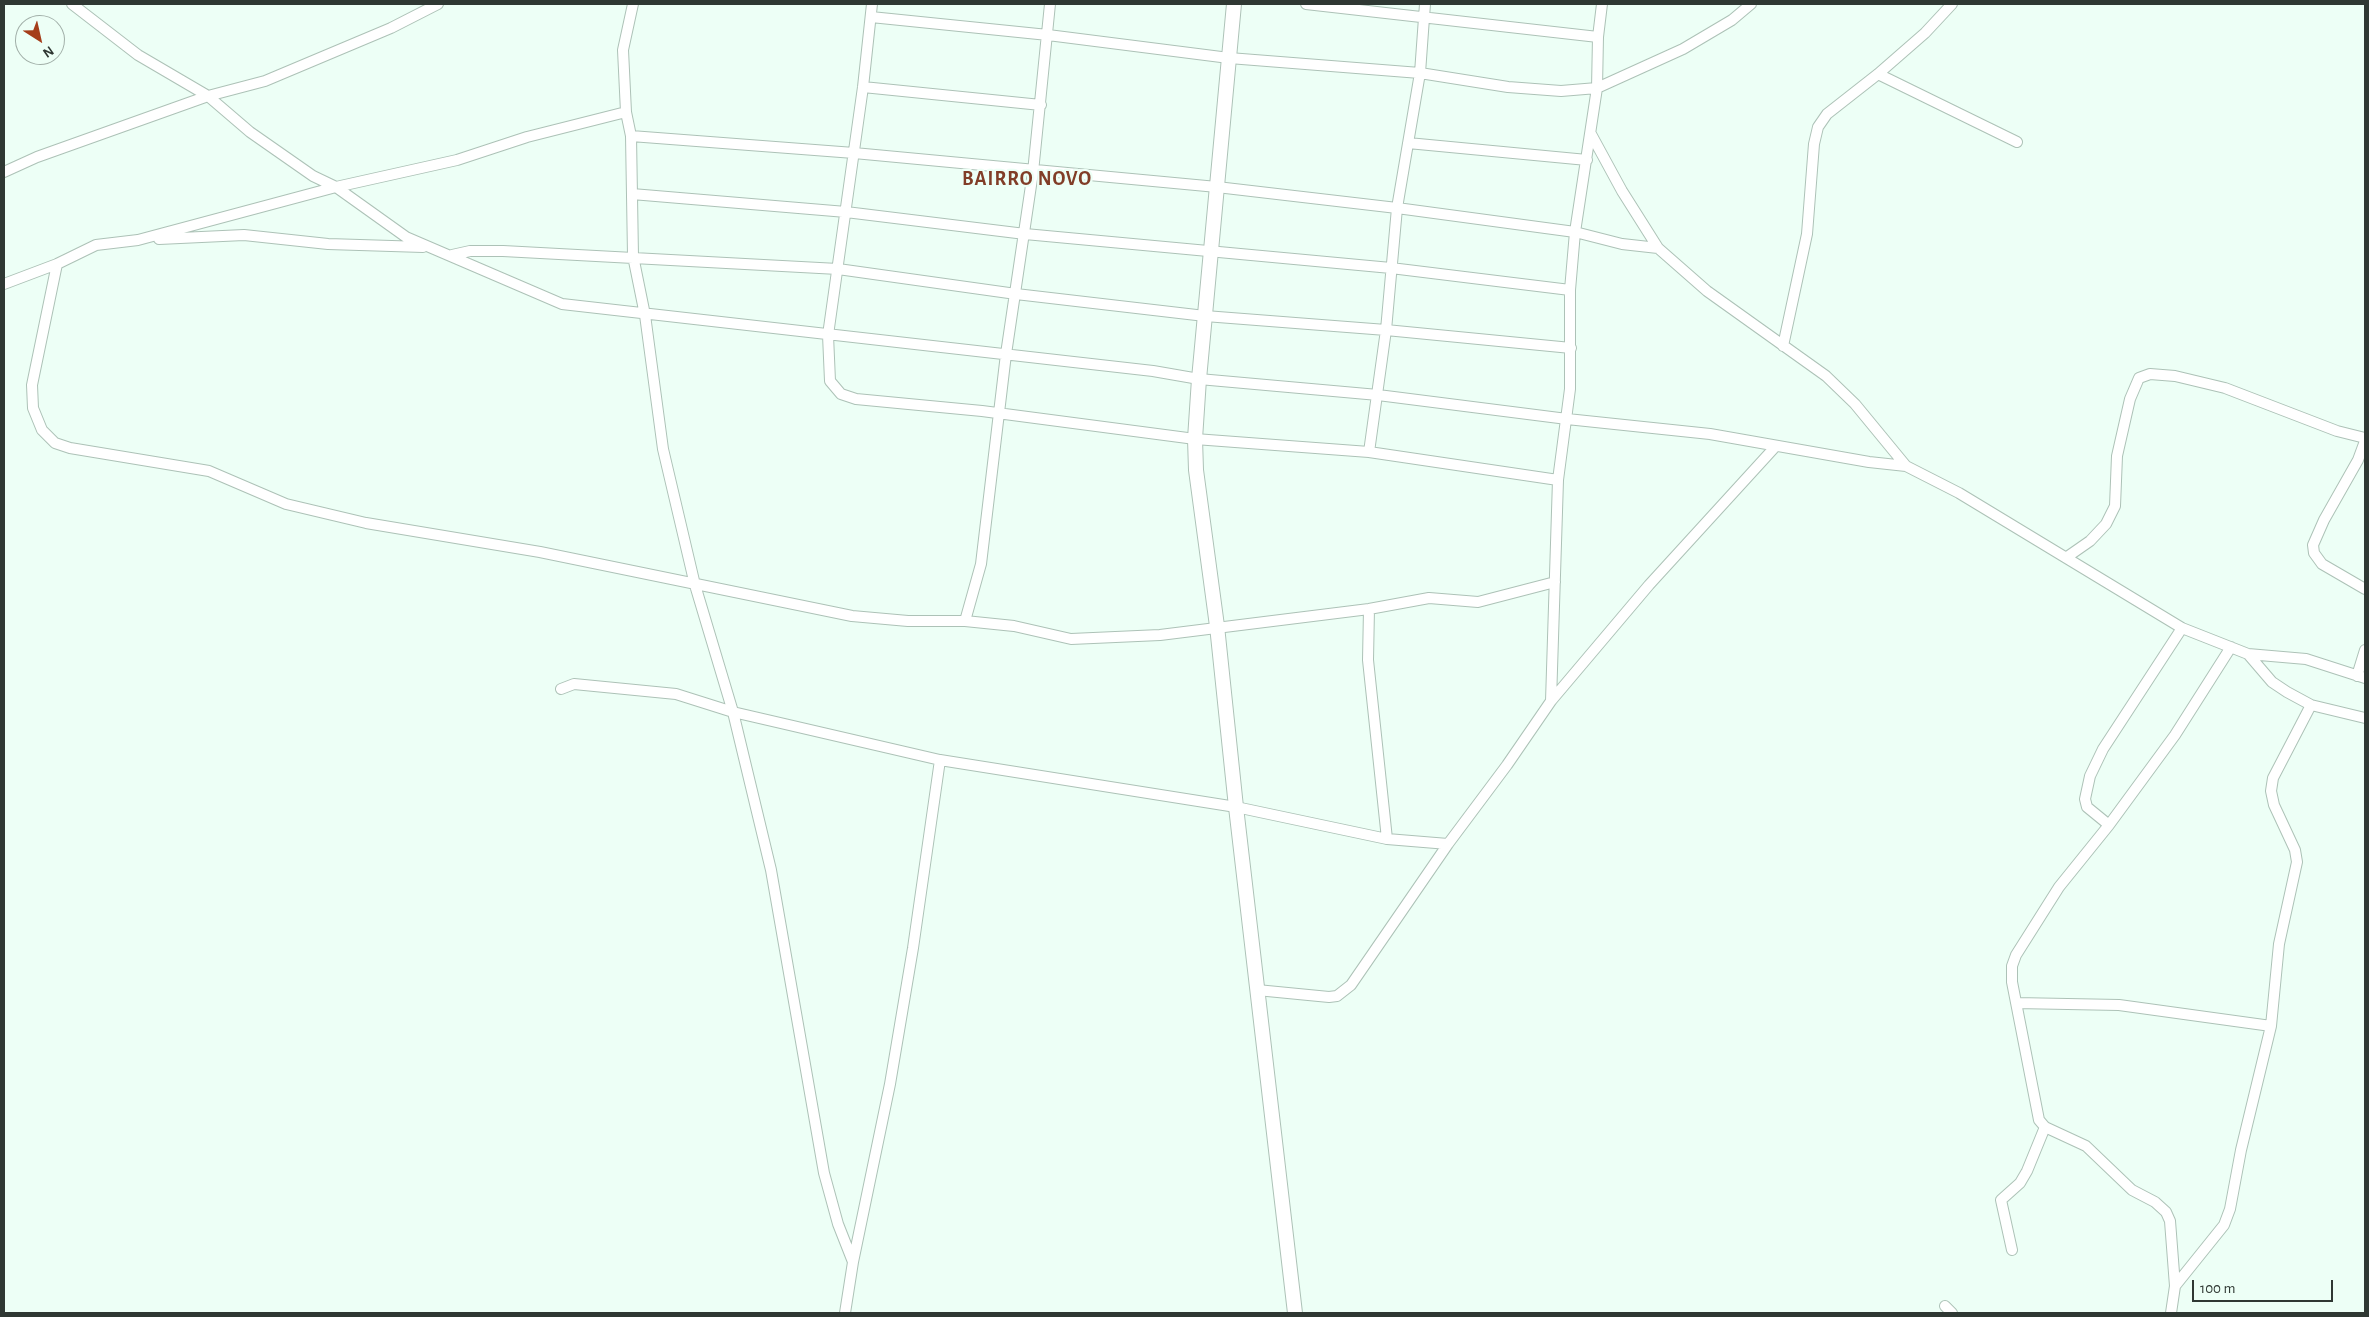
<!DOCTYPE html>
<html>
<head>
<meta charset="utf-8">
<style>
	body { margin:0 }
	#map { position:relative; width:2369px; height:1317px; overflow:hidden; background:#edfff6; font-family:"Alegreya Sans",sans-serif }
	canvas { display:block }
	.frame { position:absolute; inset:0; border:5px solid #2f3833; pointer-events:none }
	.north { position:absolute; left:15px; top:15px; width:50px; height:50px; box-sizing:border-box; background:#edfff6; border:1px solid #a1afa8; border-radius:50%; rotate:145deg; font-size:14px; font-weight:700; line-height:20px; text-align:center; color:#2f3833 }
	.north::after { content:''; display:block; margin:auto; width:18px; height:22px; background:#a53e1a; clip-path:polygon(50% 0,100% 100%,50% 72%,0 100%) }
	.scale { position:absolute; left:2192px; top:1280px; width:141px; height:22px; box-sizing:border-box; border:2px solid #2f3833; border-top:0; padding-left:6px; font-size:15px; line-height:18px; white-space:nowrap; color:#2f3833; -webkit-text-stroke:4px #edfff6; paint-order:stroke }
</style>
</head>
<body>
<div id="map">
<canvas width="2369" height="1317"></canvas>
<div class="frame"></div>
<div class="north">N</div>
<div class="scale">100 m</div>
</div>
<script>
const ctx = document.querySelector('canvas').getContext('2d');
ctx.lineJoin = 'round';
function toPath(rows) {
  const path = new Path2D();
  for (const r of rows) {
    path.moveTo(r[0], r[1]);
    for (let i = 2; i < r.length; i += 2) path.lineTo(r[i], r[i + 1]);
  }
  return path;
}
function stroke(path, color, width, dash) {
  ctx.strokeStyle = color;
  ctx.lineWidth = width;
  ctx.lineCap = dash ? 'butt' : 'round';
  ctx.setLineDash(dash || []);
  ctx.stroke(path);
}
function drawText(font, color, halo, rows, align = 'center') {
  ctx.font = font + ' "Alegreya Sans",sans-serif';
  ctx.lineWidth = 4.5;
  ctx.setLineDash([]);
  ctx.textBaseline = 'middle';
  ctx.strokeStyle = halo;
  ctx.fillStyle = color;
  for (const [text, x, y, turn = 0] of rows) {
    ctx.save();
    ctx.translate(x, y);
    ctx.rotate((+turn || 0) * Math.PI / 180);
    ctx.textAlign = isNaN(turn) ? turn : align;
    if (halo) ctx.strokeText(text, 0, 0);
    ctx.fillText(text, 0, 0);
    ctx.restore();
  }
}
const street = toPath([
	[72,4,138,55,208,96,250,132,313,176,336,187,406,237,562,304,1153,371,1199,379,1378,395,1567,419,1710,434,1869,462,1906,466,1959,493,2182,628,2248,654,2306,659,2365,678],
	[633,4,623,50,626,112,631,136,633,256,645,315,663,449,695,585,733,712,771,870,824,1173,838,1224,853,1262],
	[872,4,863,87,828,335,830,381,841,394,856,399,982,411,1195,439,1369,452,1558,480],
	[1306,4,1598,37],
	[871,17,1048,35,1229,58,1420,73,1508,87,1561,91,1597,88,1683,49,1732,20,1751,4],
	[1878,74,2017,142],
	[863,87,1041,105],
	[1591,134,1622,191,1658,248,1707,291,1826,376,1855,404,1906,466],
	[631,136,854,153,1217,187,1397,208,1575,232,1622,244,1658,248],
	[1408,143,1587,160],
	[4,172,37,157,208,96,265,81,391,28,438,4],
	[632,194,846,212,1025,234,1391,268,1570,290],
	[159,239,244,235,328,244,423,247],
	[452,255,470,251,503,251,838,269,1016,294,1205,316,1386,330,1571,348],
	[57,264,32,385,33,408,42,430,55,443,70,448,209,471,286,504,366,523,540,552,852,616,908,621,965,621,1014,626,1071,639,1160,635,1369,609,1429,598,1478,602,1555,582],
	[4,284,57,264,96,245,138,240,336,187,457,160,527,137,626,112],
	[1783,346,1807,234,1814,144,1818,127,1827,114,1878,74,1925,33,1952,4],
	[2365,441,2358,460,2324,520,2313,545,2314,553,2322,564,2365,589],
	[1369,452,1386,330,1397,208,1420,73,1425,4],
	[2067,557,2090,541,2106,524,2115,506,2117,456,2130,399,2139,378,2150,374,2175,376,2225,388,2337,431,2365,438],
	[1369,609,1368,660,1387,839],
	[965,621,981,564,1006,354,1033,172,1050,4],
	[2248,654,2272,682,2287,692,2311,705,2365,718],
	[2357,676,2365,650],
	[561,689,574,684,676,694,733,712,940,760,1236,807,1387,839,1448,844],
	[1551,701,1558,480,1570,389,1570,290,1575,232,1597,88,1598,37,1602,4],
	[2109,825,2087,807,2085,799,2090,776,2103,749,2182,628],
	[1257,990,1329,997,1337,996,1351,985,1448,844,1507,765,1551,701,1649,585,1775,447],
	[2016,1003,2119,1005,2271,1026],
	[2012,1250,2001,1200,2020,1183,2027,1171,2045,1127],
	[2175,1286,2224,1225,2230,1209,2241,1150,2271,1026,2279,944,2297,862,2295,850,2274,805,2271,791,2273,778,2311,705],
	[1945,1306,1952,1313],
	[845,1313,853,1262,890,1084,913,948,940,760],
	[2171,1313,2175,1286,2170,1221,2166,1212,2155,1202,2132,1190,2086,1146,2045,1127,2039,1120,2012,982,2012,966,2016,955,2059,887,2109,825,2175,735,2231,647]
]);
const secondary = toPath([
	[1234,4,1199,379,1195,439,1196,470,1217,626,1236,807,1295,1313]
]);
const districtNames = [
	["BAIRRO NOVO",1027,179]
];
stroke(street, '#adc2b7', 12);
stroke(secondary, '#adc2b7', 16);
stroke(street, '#fff', 10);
stroke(secondary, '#fff', 14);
ctx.letterSpacing = '1px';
drawText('bold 20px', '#813d27', '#edfff6', districtNames);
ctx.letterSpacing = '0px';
</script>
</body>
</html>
